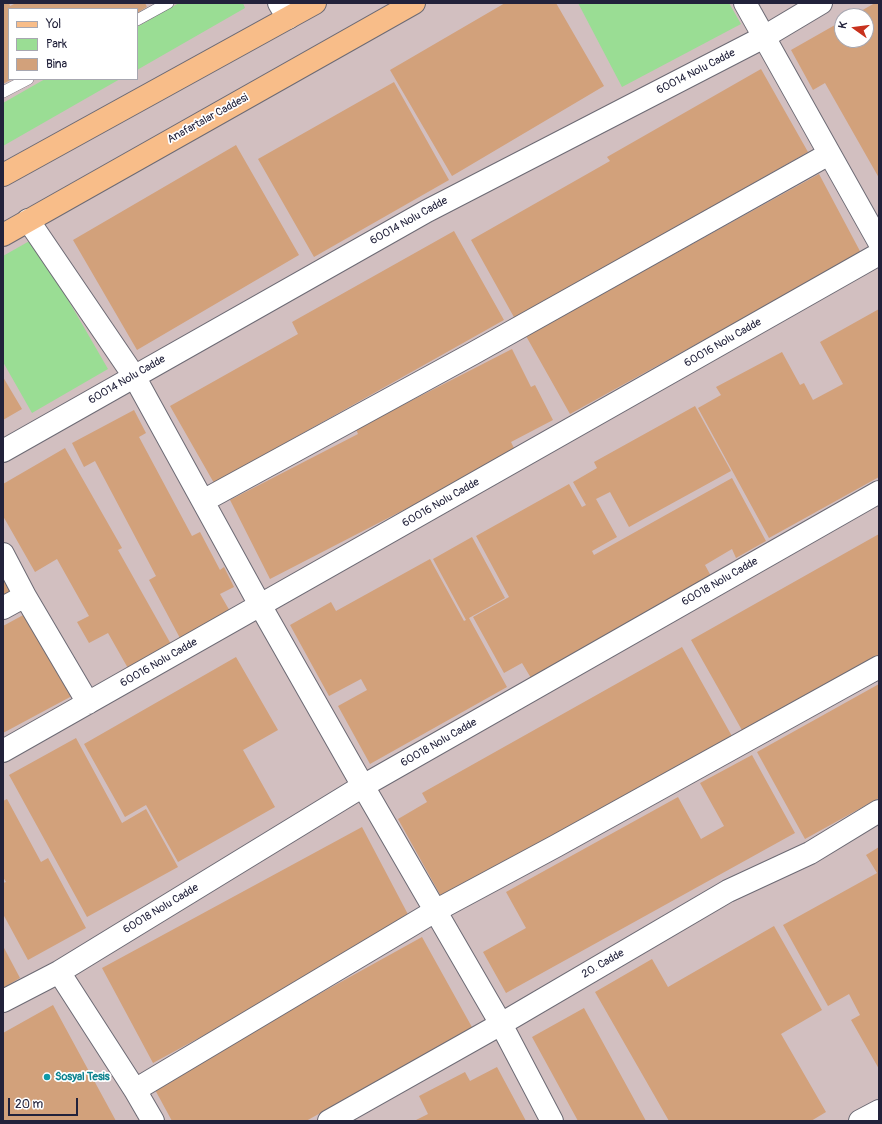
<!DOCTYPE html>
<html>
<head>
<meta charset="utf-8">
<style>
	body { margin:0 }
	#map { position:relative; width:882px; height:1124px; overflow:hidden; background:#f5efde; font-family:Pangolin,sans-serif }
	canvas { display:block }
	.frame { position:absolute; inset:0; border:4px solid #22223b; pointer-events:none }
	.legend { position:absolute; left:8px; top:8px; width:130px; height:72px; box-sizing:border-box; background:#fff; border:1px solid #a7a7b1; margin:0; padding:5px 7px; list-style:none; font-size:12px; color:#22223b }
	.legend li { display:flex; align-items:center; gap:8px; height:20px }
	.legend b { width:20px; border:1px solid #a7a7b1 }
	.north { position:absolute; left:834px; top:8px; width:40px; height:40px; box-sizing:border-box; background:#fff; border:1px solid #a7a7b1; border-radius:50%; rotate:284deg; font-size:11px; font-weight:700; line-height:16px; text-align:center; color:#22223b }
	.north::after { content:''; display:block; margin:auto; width:14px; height:18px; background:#c8321e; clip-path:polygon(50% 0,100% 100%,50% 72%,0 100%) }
	.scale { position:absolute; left:8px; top:1098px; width:70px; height:18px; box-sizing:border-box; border:2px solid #22223b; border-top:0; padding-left:5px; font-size:12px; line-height:14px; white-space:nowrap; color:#22223b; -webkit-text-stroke:3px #fff; paint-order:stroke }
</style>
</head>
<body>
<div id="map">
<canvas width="882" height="1124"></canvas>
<div class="frame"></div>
<ul class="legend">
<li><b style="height:5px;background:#f8bd89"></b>Yol</li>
<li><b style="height:11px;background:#9add94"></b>Park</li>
<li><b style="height:11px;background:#d2a17b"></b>Bina</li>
</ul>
<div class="north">K</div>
<div class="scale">20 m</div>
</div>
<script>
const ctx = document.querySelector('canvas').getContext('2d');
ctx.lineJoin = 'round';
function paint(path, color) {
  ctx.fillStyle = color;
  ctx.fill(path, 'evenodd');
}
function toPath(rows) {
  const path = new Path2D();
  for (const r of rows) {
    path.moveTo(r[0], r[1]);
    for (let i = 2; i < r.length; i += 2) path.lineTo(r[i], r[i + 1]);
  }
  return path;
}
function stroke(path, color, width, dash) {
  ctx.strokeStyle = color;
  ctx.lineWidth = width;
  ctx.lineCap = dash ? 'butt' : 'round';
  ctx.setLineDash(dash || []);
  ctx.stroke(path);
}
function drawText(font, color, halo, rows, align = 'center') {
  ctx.font = font + ' Pangolin,sans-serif';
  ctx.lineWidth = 3.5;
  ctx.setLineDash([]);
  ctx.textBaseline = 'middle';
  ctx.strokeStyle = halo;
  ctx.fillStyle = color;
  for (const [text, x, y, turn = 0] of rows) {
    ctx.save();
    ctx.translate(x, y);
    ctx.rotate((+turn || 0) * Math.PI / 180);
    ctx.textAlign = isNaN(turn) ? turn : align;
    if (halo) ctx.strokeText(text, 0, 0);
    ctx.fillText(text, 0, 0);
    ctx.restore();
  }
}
const industrial = toPath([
	[3,3,879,3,879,1121,3,1121],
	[9,9,137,9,137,79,9,79],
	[842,16,866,16,866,40,842,40]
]);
const green = toPath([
	[179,3,243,3,245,8,137,70,137,27],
	[578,3,729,3,741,24,622,87],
	[45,79,120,79,3,146,3,103],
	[33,239,108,369,32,413,3,362,3,256]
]);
const building = toPath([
	[3,3,9,3,10,6,14,4,14,3,145,3,147,7,137,13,137,9,9,9,9,79,12,79,3,84],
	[505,3,556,3,604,86,452,176,390,70],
	[875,3,879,3,879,178,825,83,813,90,791,50,842,21,842,40,866,40,866,16,852,16],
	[761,69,808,152,515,319,471,240,610,161,607,157],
	[394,82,449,180,314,257,258,159],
	[236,145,299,255,137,350,73,240],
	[819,174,861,253,570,414,526,336],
	[454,231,504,320,214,483,170,406,298,334,292,322],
	[879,309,879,477,769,538,698,408,721,395,716,387,782,352,800,385,804,383,813,400,843,384,820,342],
	[512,349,531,387,535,385,553,420,511,442,516,452,270,579,230,500,358,434,356,429],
	[3,377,22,409,3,420],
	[695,406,731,471,629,527,610,492,596,499,617,537,592,551,594,555,732,478,766,541,736,558,732,549,705,565,712,578,531,678,522,663,504,673,473,617,509,597,476,536,569,484,582,507,586,505,573,482,597,468,594,462],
	[134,410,146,433,139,437,192,536,200,532,220,570,224,567,234,587,220,594,231,613,181,640,149,580,156,576,95,461,84,467,72,443],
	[65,448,122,548,118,550,172,646,129,670,108,633,89,643,77,622,89,616,57,559,35,572,3,516,3,484],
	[879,534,879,656,743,732,691,640],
	[472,537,505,598,469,618,507,687,370,764,338,706,367,690,361,679,329,696,290,625,331,602,336,611,430,559,464,621,466,620,433,559],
	[3,573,14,592,3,598],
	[27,613,72,696,3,733,3,626],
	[682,647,733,738,443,900,398,819,427,802,422,793],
	[236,657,278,730,243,750,275,807,178,862,146,805,125,817,84,744],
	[879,684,879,798,805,839,757,752],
	[76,738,122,823,146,809,178,867,87,917,9,775],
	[752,755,795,833,506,993,483,952,526,928,506,892,678,797,701,839,724,826,700,783],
	[7,799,41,862,48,858,86,928,28,960,3,914,3,883,6,882,3,877,3,801],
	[362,827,412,922,153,1063,102,968],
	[879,847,879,1069,851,1020,860,1015,849,994,828,1006,783,925,877,873,866,855],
	[774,926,822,1010,781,1034,826,1112,811,1121,669,1121,595,992,652,959,668,987],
	[422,937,473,1029,306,1121,172,1121,153,1086],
	[3,946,20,978,3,988],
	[53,1005,116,1121,3,1121,3,1033],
	[584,1008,646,1121,578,1121,532,1037],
	[497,1067,526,1121,414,1121,428,1114,419,1096,465,1072,470,1081]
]);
const service = toPath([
	[137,20,168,3],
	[3,92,28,79]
]);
const minor = toPath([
	[279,3,288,18],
	[745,3,879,242],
	[28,220,134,376,260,605,363,786,501,1024,552,1121],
	[3,451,427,211,764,37,821,3],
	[203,501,472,354,829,154],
	[3,554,25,596,88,703],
	[3,608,25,596],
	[3,751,879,254],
	[59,972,135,1090,153,1121],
	[3,1001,59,972,363,786,879,492],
	[135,1090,435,911,556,846,879,667],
	[329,1121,501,1024,728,891,810,853,879,811],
	[860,1121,879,1111]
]);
const primary = toPath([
	[3,175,315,3],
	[3,235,414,3]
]);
const markers = [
	[47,1077,4,"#0f9aa8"]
];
const streetNames = [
	["60014 Nolu Cadde",696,72,-27],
	["Anafartalar Caddesi",208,119,-29],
	["60014 Nolu Cadde",409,221,-29],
	["60016 Nolu Cadde",723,343,-30],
	["60014 Nolu Cadde",127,380,-30],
	["60016 Nolu Cadde",441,503,-30],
	["60018 Nolu Cadde",720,582,-30],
	["60016 Nolu Cadde",159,663,-30],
	["60018 Nolu Cadde",439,743,-30],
	["60018 Nolu Cadde",161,909,-31],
	["20. Cadde",603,964,-30]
];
const cultureNames = [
	["Sosyal Tesis",55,1077]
];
paint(industrial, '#d2bfc0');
paint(green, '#9add94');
paint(building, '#d2a17b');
stroke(service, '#6c6a74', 12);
stroke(minor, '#6c6a74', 24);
stroke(primary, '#6c6a74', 24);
stroke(service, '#fff', 11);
stroke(minor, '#fff', 22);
stroke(primary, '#f8bd89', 22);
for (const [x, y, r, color] of markers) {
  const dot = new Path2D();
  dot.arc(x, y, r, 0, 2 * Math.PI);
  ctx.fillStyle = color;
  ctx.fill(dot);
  stroke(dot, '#fff', 1.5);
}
drawText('11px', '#22223b', '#fff', streetNames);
drawText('bold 11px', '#0d838f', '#fff', cultureNames, 'left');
</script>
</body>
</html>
